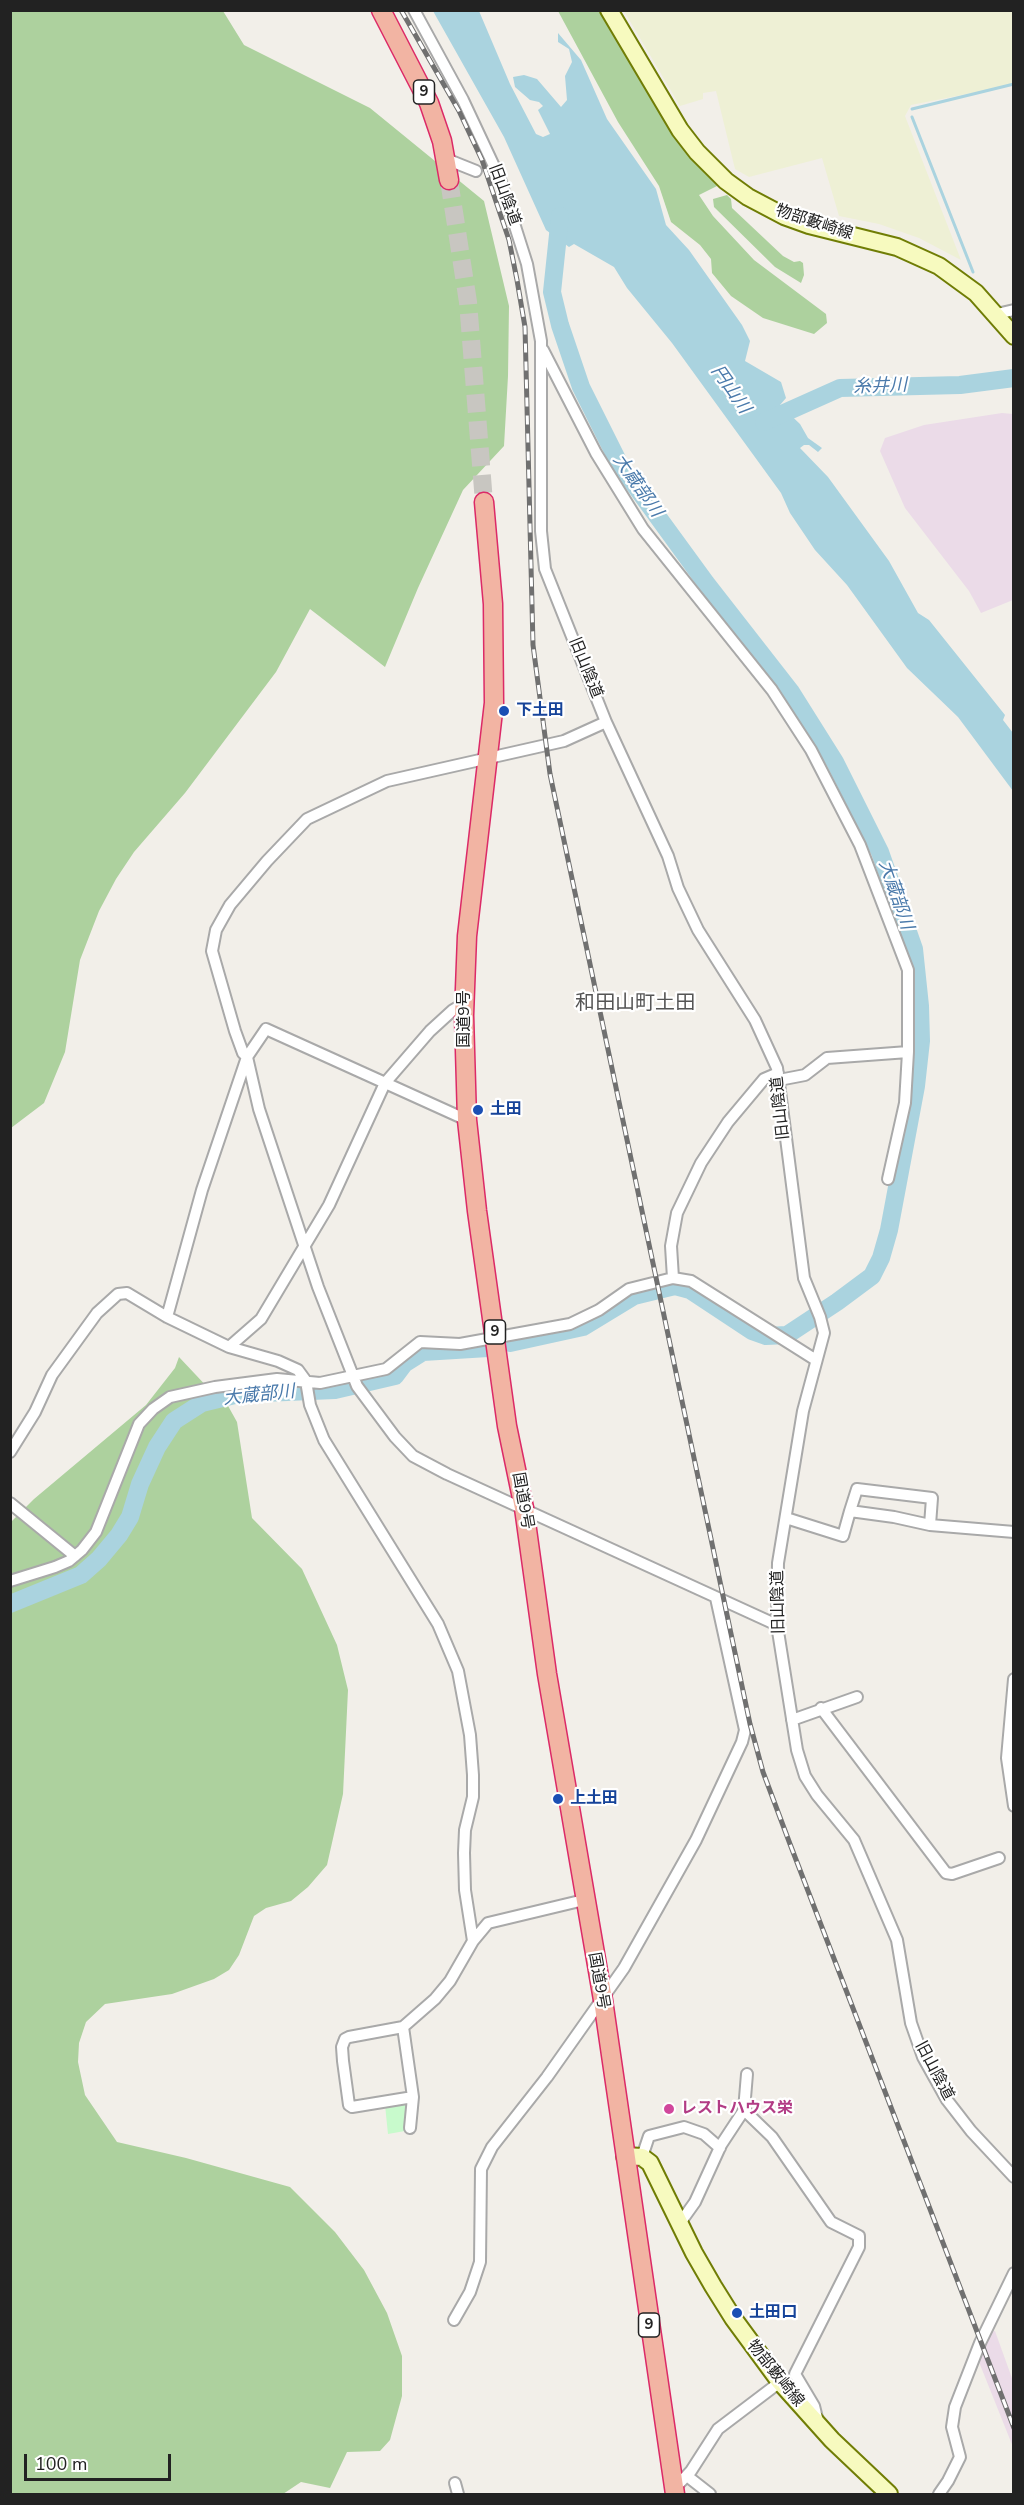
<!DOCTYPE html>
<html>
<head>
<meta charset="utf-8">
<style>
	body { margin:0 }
	#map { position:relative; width:1024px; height:2505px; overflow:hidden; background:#f2efe9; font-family:"Nunito Sans",sans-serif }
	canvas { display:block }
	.frame { position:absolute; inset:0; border:12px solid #222; pointer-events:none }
	.scale { position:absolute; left:24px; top:2454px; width:147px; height:27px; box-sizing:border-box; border:3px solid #222; border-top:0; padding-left:8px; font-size:18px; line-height:21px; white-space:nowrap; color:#222; -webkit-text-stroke:4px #fff; paint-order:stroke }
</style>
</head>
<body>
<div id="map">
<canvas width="1024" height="2505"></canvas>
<div class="frame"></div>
<div class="scale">100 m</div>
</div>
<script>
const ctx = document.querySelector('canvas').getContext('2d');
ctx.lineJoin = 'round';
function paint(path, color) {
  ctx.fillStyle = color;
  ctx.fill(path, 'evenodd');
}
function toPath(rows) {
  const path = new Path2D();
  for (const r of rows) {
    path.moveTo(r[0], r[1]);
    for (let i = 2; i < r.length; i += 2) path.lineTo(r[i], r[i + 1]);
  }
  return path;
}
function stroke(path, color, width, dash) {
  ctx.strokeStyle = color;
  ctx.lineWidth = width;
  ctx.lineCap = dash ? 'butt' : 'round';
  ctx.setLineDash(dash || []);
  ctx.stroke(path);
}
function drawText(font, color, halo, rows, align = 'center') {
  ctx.font = font + ' "Nunito Sans","Noto Sans JP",sans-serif';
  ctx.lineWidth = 4.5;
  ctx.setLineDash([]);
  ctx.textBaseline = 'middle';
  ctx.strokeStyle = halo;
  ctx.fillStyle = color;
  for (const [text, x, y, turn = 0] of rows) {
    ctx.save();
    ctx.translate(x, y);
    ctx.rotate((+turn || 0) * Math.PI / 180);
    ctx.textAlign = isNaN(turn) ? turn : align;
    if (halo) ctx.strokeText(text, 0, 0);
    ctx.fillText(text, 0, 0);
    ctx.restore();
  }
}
const industrial = toPath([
	[1002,413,1013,414,1013,600,981,613,969,591,905,508,880,451,885,438,924,425],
	[995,2331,1013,2381,1013,2447,979,2362,990,2332]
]);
const farmland = toPath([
	[624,11,1013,11,1013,85,911,105,905,116,961,260,919,238,879,224,839,216,822,158,749,177,735,169,716,91,703,93,703,99,680,106]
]);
const forest = toPath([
	[11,11,223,11,244,45,370,108,484,201,509,306,508,376,504,446,463,490,418,588,385,667,310,609,276,672,185,793,134,852,116,879,99,911,80,960,65,1052,44,1103,11,1128],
	[558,11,601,11,719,185,699,195,713,216,754,260,826,314,827,323,814,334,763,318,731,296,712,273,711,259,700,245,671,222,659,186,618,122],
	[727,195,731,199,732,208,783,256,794,262,800,261,803,263,804,275,801,283,775,267,714,207,713,199],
	[179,1357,211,1391,227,1404,237,1422,252,1518,302,1569,337,1645,348,1690,343,1794,327,1865,308,1887,291,1901,266,1908,254,1916,239,1955,229,1970,214,1979,172,1994,105,2004,86,2022,79,2043,78,2062,85,2095,117,2142,186,2158,290,2187,335,2232,364,2270,387,2313,402,2356,402,2396,390,2440,380,2451,347,2452,330,2488,301,2482,283,2494,11,2494,11,1522,34,1499,146,1405,175,1368]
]);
const park = toPath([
	[409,2100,405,2131,388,2134,385,2105]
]);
const water = toPath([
	[433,11,479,11,510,84,536,134,543,137,550,134,538,110,543,106,539,102,530,100,515,87,513,77,524,75,537,79,561,107,567,100,565,76,572,62,569,49,558,42,558,33,581,60,607,119,656,189,666,225,689,250,742,325,750,341,745,361,781,382,786,398,780,405,800,424,808,438,822,448,818,452,809,445,804,445,800,448,828,477,889,561,918,613,929,620,1005,715,1003,720,1013,733,1013,791,958,717,907,668,847,585,815,550,790,513,781,493,672,343,627,288,614,267,574,244,569,247,546,230,504,137]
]);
const stream = toPath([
	[912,109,1014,84],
	[912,117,973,272]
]);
const river = toPath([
	[764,422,840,388,960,385,1014,378],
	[510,1343,583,1327,634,1296,675,1286,690,1290,752,1331,766,1336,787,1335,837,1302,872,1276,881,1258,889,1230,916,1086,921,1041,920,1006,914,949,880,852,835,762,791,692,706,583,620,465,581,387,560,325,552,292,560,216],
	[10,1604,81,1575,99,1559,119,1535,130,1517,140,1484,157,1447,174,1421,202,1403,239,1394,335,1390,395,1376,404,1364,423,1352,488,1348]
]);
const trunkTunnel = toPath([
	[449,180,468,302,484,502]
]);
const minor = toPath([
	[414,10,463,100,500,179,527,264,541,341,541,531,545,569,606,722,668,856,678,888,698,930,755,1020,777,1068,804,1278,820,1317,824,1333,803,1411,778,1563,777,1625,797,1750,805,1776,817,1795,854,1840,897,1940,911,2023,923,2057,947,2100,971,2131,1014,2177],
	[446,159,476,171],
	[997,314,1014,310],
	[543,350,596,453,643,529,772,690,811,750,860,845,908,970,908,1052,827,1058,805,1075,779,1080],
	[606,722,564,741,387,781,307,819,267,861,230,905,216,930,212,951,235,1031,243,1053,247,1057,259,1109,318,1287,357,1386,395,1437,413,1456,447,1474,777,1625],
	[888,1179,905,1103,908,1052],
	[673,1278,671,1246,677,1213,701,1163,728,1122,764,1079,778,1073],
	[167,1317,202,1190,247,1057,266,1029,467,1120],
	[229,1347,261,1319,329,1205,385,1083,430,1031,453,1010,465,1003],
	[10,1452,35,1412,52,1375,97,1313,118,1294,127,1293,167,1317,229,1347,278,1361,298,1370,306,1381,310,1405,324,1440,438,1624,458,1671,470,1735,473,1775,473,1797,465,1830,464,1853,465,1890,473,1941],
	[10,1503,75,1556],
	[850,1511,857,1489,932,1498,930,1525],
	[786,1518,843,1536,850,1511,894,1517,930,1525,1014,1532],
	[10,1581,55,1567,69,1561,82,1550,96,1532,139,1424,153,1409,170,1397,215,1387,277,1379,320,1383,386,1369,420,1342,460,1344,570,1324,599,1310,629,1289,673,1278,691,1281,816,1360],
	[1014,1679,1007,1758,1014,1806],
	[821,1708,946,1873,952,1874,999,1858],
	[792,1720,857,1697],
	[403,2027,413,2097,410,2128],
	[413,2097,352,2107,349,2105,343,2061,342,2047,345,2039,349,2037,403,2027,435,1999,450,1981,473,1941,488,1923,584,1900],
	[744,2110,772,2137,831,2222,859,2236,859,2247,795,2374,814,2406,818,2422],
	[642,2157,649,2136,684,2127,704,2134,720,2148],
	[680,2223,695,2202,721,2145,744,2110,747,2074],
	[454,2320,470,2292,480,2262,481,2169,492,2147,547,2077,624,1968,696,1840,742,1742,745,1730,716,1598],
	[687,2476,710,2494],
	[455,2483,458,2494],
	[672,2491,691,2471,718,2429,780,2382],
	[939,2494,948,2481,960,2457,952,2427,955,2407,980,2343,1014,2273]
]);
const secondary = toPath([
	[609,10,680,130,697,152,726,181,748,197,784,216,809,225,897,247,939,266,976,293,1014,336],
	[625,2156,642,2157,650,2163,694,2253,713,2286,733,2318,780,2382,832,2440,889,2494]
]);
const trunk = toPath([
	[381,10,429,103,442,141,449,180],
	[484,502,493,604,494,703,467,936,464,1015,467,1120,477,1211,507,1426,524,1508,547,1674,603,2000,675,2494]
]);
const rail = toPath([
	[401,10,459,111,482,160,509,240,517,280,525,327,533,645,550,774,750,1724,763,1772,790,1844,1014,2428]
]);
const markers = [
	[504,711,6,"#1a4fb4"],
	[478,1110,6,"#1a4fb4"],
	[558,1799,6,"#1a4fb4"],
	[669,2109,6,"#d1479c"],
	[737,2313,6,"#1a4fb4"]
];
const shields = [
	[424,92,21],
	[495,1332,21],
	[649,2325,21]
];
const shieldNames = [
	["9",424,92],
	["9",495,1332],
	["9",649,2325]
];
const streetNames = [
	["旧山陰道",504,195,70],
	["物部藪崎線",814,223,18],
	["旧山陰道",585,668,68],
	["国道9号",465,1019,-90],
	["旧山陰道",781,1108,-96],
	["国道9号",522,1501,80],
	["旧山陰道",779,1602,-91],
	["国道9号",598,1981,80],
	["旧山陰道",934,2071,62],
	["物部藪崎線",775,2374,51]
];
const transitNames = [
	["下土田",516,711],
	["土田",490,1110],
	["上土田",570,1799],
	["土田口",749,2313]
];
const hotelNames = [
	["レストハウス栄",681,2109]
];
const waterNames = [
	["糸井川",880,387,-2],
	["円山川",730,390,55],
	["大蔵部川",637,486,55],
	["大蔵部川",895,895,71],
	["大蔵部川",259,1396,-6]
];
const quarterNames = [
	["和田山町土田",635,1004]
];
paint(industrial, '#ebdbe8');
paint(farmland, '#eef0d5');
paint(forest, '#add19e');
paint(park, '#c8facc');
paint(water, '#aad3df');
stroke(stream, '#aad3df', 3);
stroke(river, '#aad3df', 18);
stroke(trunkTunnel, '#c8c6c1', 18, [18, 9]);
stroke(minor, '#a9a9a9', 14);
stroke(secondary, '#707d05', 20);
stroke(trunk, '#dc2a67', 21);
stroke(minor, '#fff', 10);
stroke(secondary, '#f7fabf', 16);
stroke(trunk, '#f2b4a3', 18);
stroke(rail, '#707070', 5);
stroke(rail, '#fff', 3, [9]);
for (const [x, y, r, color] of markers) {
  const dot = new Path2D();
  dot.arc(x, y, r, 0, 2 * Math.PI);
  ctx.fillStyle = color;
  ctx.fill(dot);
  stroke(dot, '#fff', 2);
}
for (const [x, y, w] of shields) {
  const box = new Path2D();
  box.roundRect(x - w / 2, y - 12, w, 24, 4.5);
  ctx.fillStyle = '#fff';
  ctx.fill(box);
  stroke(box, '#222', 1.5);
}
drawText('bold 15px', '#222', null, shieldNames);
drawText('16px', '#222', '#fff', streetNames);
drawText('bold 16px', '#164399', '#fff', transitNames, 'left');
drawText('bold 16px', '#b23c85', '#fff', hotelNames, 'left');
drawText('italic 18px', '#4a7aab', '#fff', waterNames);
drawText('20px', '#555', '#fff', quarterNames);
</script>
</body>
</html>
